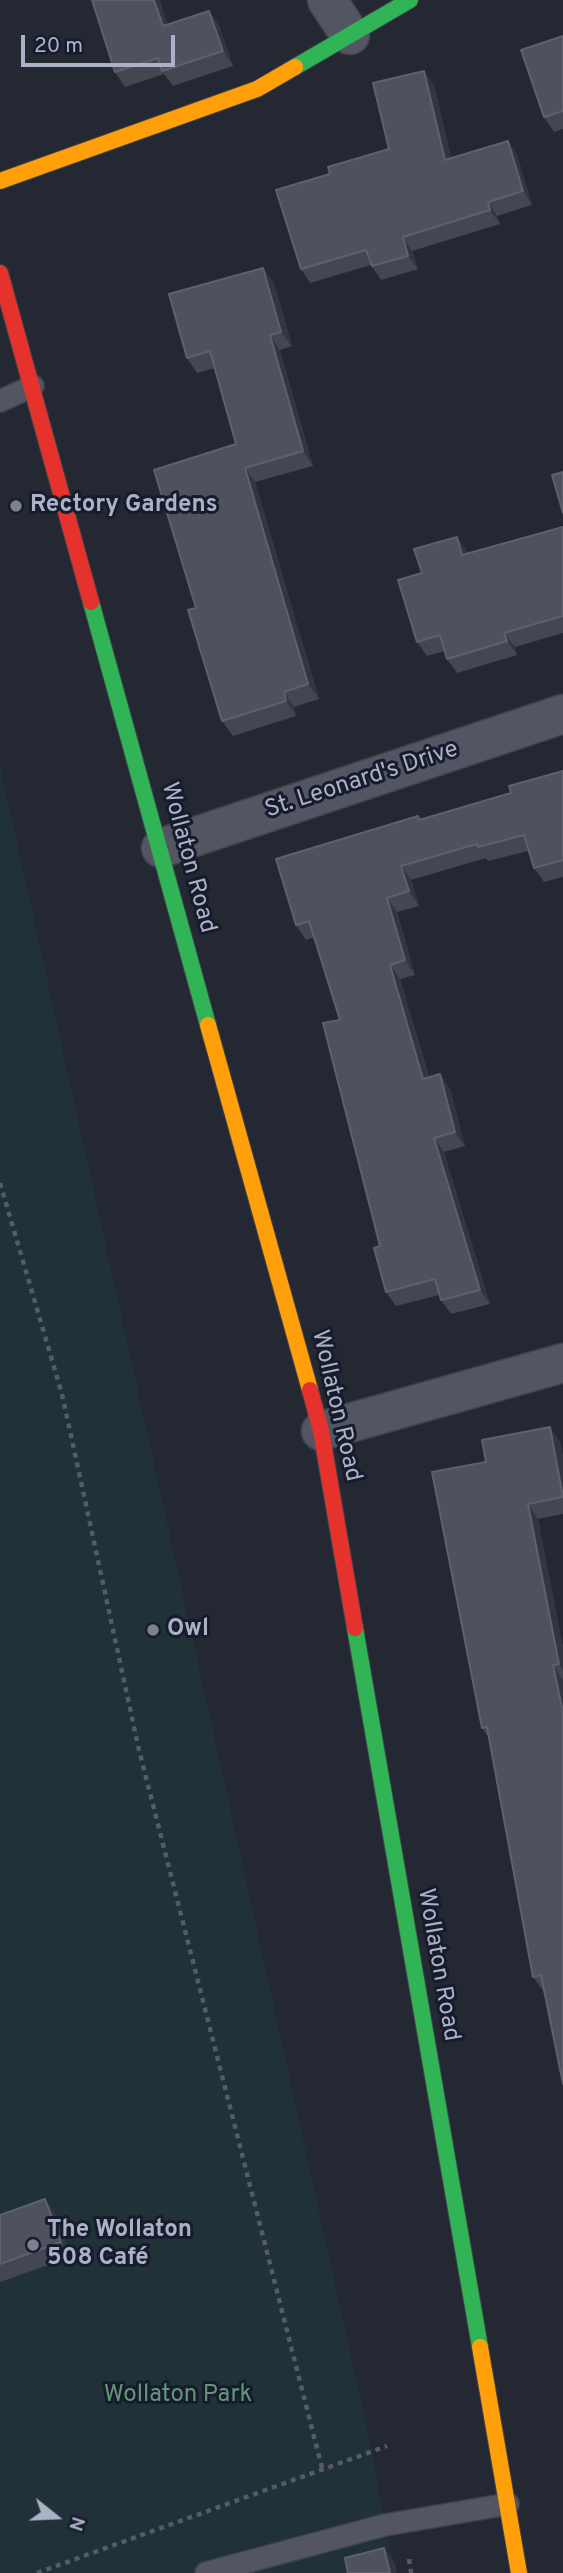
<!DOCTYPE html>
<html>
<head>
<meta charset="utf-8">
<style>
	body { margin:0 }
	#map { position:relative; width:563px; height:2573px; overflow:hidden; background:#242832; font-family:Overpass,sans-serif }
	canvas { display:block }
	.north { position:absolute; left:21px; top:2482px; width:70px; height:70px; -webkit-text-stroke:5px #171c2d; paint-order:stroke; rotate:108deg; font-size:19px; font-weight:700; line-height:28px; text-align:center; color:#abb1c6 }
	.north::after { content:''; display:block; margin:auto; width:24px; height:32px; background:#abb1c6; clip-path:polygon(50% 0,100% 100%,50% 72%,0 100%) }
	.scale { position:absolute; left:21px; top:35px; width:154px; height:32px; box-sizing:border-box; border:4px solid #abb1c6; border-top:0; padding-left:9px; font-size:21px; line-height:24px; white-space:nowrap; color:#abb1c6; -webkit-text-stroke:5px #171c2d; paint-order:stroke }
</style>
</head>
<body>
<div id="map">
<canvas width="563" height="2573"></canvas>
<div class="north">N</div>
<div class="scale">20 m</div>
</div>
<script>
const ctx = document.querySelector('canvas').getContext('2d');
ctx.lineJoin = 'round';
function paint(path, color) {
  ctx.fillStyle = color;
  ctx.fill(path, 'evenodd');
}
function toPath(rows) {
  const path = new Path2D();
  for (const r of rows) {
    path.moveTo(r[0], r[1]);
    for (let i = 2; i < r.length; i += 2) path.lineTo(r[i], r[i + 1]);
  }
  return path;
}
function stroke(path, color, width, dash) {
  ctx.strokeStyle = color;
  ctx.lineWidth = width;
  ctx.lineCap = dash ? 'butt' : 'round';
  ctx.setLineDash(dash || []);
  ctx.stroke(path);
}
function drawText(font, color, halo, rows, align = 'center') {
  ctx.font = font + ' Overpass,sans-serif';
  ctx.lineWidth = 6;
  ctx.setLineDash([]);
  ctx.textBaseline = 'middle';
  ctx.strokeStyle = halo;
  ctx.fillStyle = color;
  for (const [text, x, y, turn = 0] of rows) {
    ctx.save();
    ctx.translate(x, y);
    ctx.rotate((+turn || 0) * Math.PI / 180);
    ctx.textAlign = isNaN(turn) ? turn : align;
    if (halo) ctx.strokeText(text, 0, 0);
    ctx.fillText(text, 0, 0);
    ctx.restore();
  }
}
const green = toPath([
	[0,766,372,2451,385,2525,397,2573,0,2573]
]);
const path = toPath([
	[0,1183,62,1394,139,1750,322,2468],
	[409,2559,411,2573],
	[37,2573,387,2446]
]);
const lane = toPath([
	[0,401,33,386],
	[206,2573,385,2525,508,2504]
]);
const street = toPath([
	[327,0,350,35],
	[161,848,563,714],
	[321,1431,563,1363]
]);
const fast = toPath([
	[295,67,410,0],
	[91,602,208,1025],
	[355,1628,480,2347]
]);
const slow = toPath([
	[0,181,257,89,295,67],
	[208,1025,310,1390],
	[480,2347,519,2573]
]);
const jam = toPath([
	[0,273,91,602],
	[310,1390,321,1431,355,1628]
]);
const wall = toPath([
	[209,11,219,26,233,66,173,86,164,74,125,87,115,72,168,24],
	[563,36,563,129,554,132,544,117],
	[434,85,451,158,508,141,517,155,532,205,497,216,500,224,412,251,418,269,381,280,371,265,310,283,301,269,330,174,389,149],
	[263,268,274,283,292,346,280,350,313,466,255,482,319,699,294,707,296,716,233,736,222,721,196,608,236,444,215,368,197,373,187,358],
	[563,527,563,633,515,647,517,655,457,673,447,659,445,651,427,656,417,642,422,573,467,551,468,553],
	[563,771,563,877,544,882,534,868,528,851,488,861,486,858,411,880,419,906,397,912,415,975,400,979,429,1077,440,1074,450,1089,465,1146,444,1152,490,1304,451,1314,441,1300,439,1295,396,1306,386,1292,380,1246,340,1020,314,937,306,940,296,925,418,816,421,819,511,793],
	[550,1427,560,1442,563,1457,563,1514,538,1519,563,1648,563,2084,544,1992,533,1977,489,1738,482,1728,486,1462],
	[45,2199,55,2214,71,2257,0,2282,0,2215]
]);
const shadedWall = toPath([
	[154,0,160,0,173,41,163,26],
	[209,11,219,26,233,66,223,51],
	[424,71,434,85,455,174,445,160],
	[508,141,517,155,532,205,523,191],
	[488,202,497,216,500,224,490,210],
	[403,237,412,251,418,269,408,256],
	[263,268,274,283,292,346,281,332],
	[270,335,280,350,313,466,303,451],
	[245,468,255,482,319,699,308,684],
	[457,537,467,551,473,569,462,555],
	[504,633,515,647,517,655,507,641],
	[284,692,294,707,296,716,286,701],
	[401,866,411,880,419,906,409,891],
	[387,898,397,912,415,975,405,960],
	[390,965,400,979,433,1093,423,1079],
	[440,1074,450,1089,465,1146,455,1132],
	[434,1138,444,1152,490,1304,480,1290],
	[550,1427,560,1442,563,1457,563,1497],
	[528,1504,538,1519,563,1648,563,1670,559,1664],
	[553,1665,563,1680,563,1712],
	[45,2199,55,2214,71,2257,61,2242],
	[384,2548,395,2563,397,2573,390,2573]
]);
const building = toPath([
	[92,0,154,0,163,26,209,11,223,51,162,71,158,58,115,72,92,0],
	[563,36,563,111,544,117,521,50,563,36],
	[424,71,445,160,508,141,523,191,488,202,490,210,403,237,408,256,372,266,366,250,301,269,276,190,330,174,328,167,389,149,373,83,424,71],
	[263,268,281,332,270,335,303,451,245,468,308,684,284,692,286,701,222,721,188,610,196,608,154,470,236,444,210,351,187,358,169,294,263,268],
	[563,472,563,513,552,475,563,472],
	[563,527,563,616,504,633,507,641,447,659,440,635,417,642,398,580,422,573,414,549,457,537,462,555,563,527],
	[563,771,563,860,534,868,524,835,478,847,477,844,401,866,409,891,387,898,405,960,390,965,423,1079,440,1074,455,1132,434,1138,480,1290,441,1300,435,1279,386,1292,374,1248,380,1246,323,1023,340,1020,309,921,296,925,276,859,418,816,419,820,511,793,509,786,563,771],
	[550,1427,563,1497,528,1504,559,1664,553,1665,563,1712,563,2084,541,1975,533,1977,487,1727,482,1728,432,1472,486,1462,482,1440,550,1427],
	[45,2199,61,2242,0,2264,0,2215,45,2199],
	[384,2548,390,2573,348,2573,345,2558,384,2548]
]);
const markers = [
	[16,506,7,"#7c8192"],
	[153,1630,7,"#7c8192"],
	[33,2245,7,"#7c8192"]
];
const poiNames = [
	["Rectory Gardens",30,506],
	["Owl",167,1630],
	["The Wollaton",47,2231],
	["508 Café",47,2259]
];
const streetNames = [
	["St. Leonard's Drive",362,781,-18],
	["Wollaton Road",187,858,75],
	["Wollaton Road",335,1406,77],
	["Wollaton Road",437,1965,80]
];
const parkNames = [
	["Wollaton Park",178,2396]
];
paint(green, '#213138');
stroke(lane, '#40434b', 24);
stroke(street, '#40434b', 41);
stroke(fast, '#40434b', 18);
stroke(slow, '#40434b', 18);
stroke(jam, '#40434b', 18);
stroke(path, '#565b64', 4.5, [5, 5]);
stroke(lane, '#535662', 21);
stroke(street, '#535662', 38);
stroke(fast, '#30b455', 16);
stroke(slow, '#ff9f0a', 16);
stroke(jam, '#e5322d', 16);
paint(wall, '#444752');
paint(shadedWall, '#323640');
paint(building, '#4f525e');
stroke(building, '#5d616e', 2);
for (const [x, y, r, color] of markers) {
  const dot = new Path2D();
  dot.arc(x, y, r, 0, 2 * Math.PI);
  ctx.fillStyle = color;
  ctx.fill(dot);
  stroke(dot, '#171c2d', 2.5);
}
drawText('bold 24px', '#abb1c6', '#171c2d', poiNames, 'left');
drawText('24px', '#abb1c6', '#171c2d', streetNames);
drawText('24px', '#629777', '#171c2d', parkNames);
</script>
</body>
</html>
